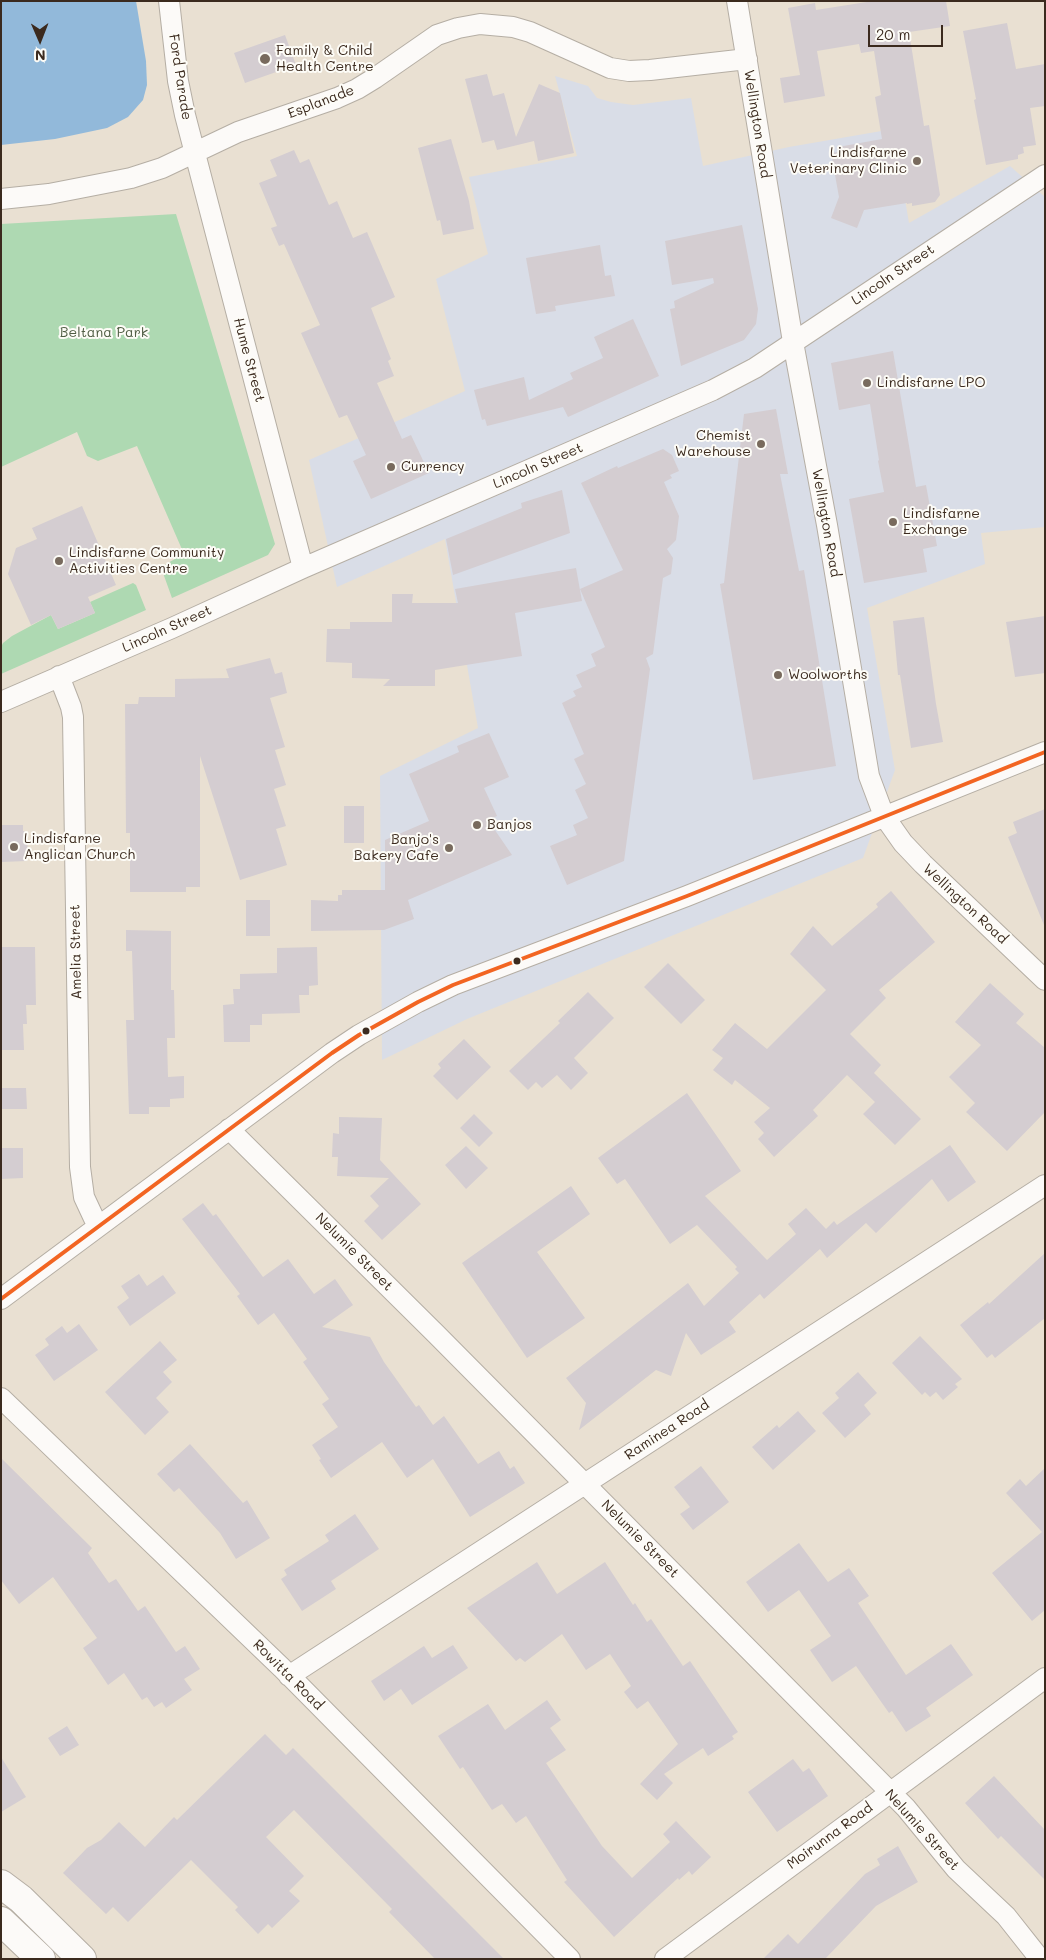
<!DOCTYPE html>
<html>
<head>
<meta charset="utf-8">
<style>
	body { margin:0 }
	#map { position:relative; width:1046px; height:1960px; overflow:hidden; background:#e9e0d2; font-family:Mali,sans-serif }
	canvas { display:block }
	.frame { position:absolute; inset:0; border:2px solid #3b2a1e; pointer-events:none }
	.north { position:absolute; left:15px; top:15px; width:50px; height:50px; -webkit-text-stroke:4px #fdfcf7; paint-order:stroke; rotate:179deg; font-size:14px; font-weight:700; line-height:20px; text-align:center; color:#3b2a1e }
	.north::after { content:''; display:block; margin:auto; width:18px; height:22px; background:#3b2a1e; clip-path:polygon(50% 0,100% 100%,50% 72%,0 100%) }
	.scale { position:absolute; left:868px; top:25px; width:75px; height:22px; box-sizing:border-box; border:2px solid #3b2a1e; border-top:0; padding-left:6px; font-size:15px; line-height:18px; white-space:nowrap; color:#3b2a1e; -webkit-text-stroke:4px #fdfcf7; paint-order:stroke }
</style>
</head>
<body>
<div id="map">
<canvas width="1046" height="1960"></canvas>
<div class="frame"></div>
<div class="north">N</div>
<div class="scale">20 m</div>
</div>
<script>
const ctx = document.querySelector('canvas').getContext('2d');
ctx.lineJoin = 'round';
function paint(path, color) {
  ctx.fillStyle = color;
  ctx.fill(path, 'evenodd');
}
function toPath(rows) {
  const path = new Path2D();
  for (const r of rows) {
    path.moveTo(r[0], r[1]);
    for (let i = 2; i < r.length; i += 2) path.lineTo(r[i], r[i + 1]);
  }
  return path;
}
function stroke(path, color, width, dash) {
  ctx.strokeStyle = color;
  ctx.lineWidth = width;
  ctx.lineCap = dash ? 'butt' : 'round';
  ctx.setLineDash(dash || []);
  ctx.stroke(path);
}
function drawText(font, color, halo, rows, align = 'center') {
  ctx.font = font + ' Mali,sans-serif';
  ctx.lineWidth = 4;
  ctx.setLineDash([]);
  ctx.textBaseline = 'middle';
  ctx.strokeStyle = halo;
  ctx.fillStyle = color;
  for (const [text, x, y, turn = 0] of rows) {
    ctx.save();
    ctx.translate(x, y);
    ctx.rotate((+turn || 0) * Math.PI / 180);
    ctx.textAlign = isNaN(turn) ? turn : align;
    if (halo) ctx.strokeText(text, 0, 0);
    ctx.fillText(text, 0, 0);
    ctx.restore();
  }
}
const built = toPath([
	[555,76,588,86,597,98,611,102,633,105,691,98,703,166,789,147,893,129,909,223,1010,166,1045,197,1045,527,981,533,985,564,867,608,895,770,863,858,467,1019,382,1060,380,776,478,728,445,539,337,587,309,460,465,391,436,279,488,254,469,177,577,156]
]);
const green = toPath([
	[176,214,275,544,268,555,172,598,163,573,164,568,166,564,184,554,137,446,98,461,87,456,77,432,1,467,1,224],
	[133,583,136,585,146,610,1,674,1,647,3,643,12,636,51,615,58,629,95,613,90,602]
]);
const water = toPath([
	[1,1,136,1,146,61,147,85,143,100,128,117,107,128,55,139,1,145]
]);
const building = toPath([
	[873,1,946,1,950,26,909,32,924,126,929,125,940,195,935,202,912,206,912,203,907,204,907,203,864,210,857,228,831,218,839,197,831,153,838,152,838,147,882,139,875,97,881,95,874,51,861,53,859,44,817,51,825,96,784,103,780,78,800,75,788,8,815,3,816,10],
	[1007,23,1016,69,1045,64,1045,106,1030,108,1036,145,1023,147,1024,153,1018,155,1018,159,986,165,974,100,976,99,963,31],
	[285,35,296,65,245,83,234,53],
	[487,74,493,96,504,93,516,137,539,84,560,93,574,153,538,161,534,141,497,150,494,140,482,143,465,79],
	[451,139,469,201,474,229,443,235,440,220,437,221,418,148],
	[294,150,300,163,309,159,329,205,337,201,353,238,367,232,395,297,371,308,391,359,388,361,394,376,377,383,402,439,411,435,429,473,371,499,353,461,366,455,347,415,339,418,301,333,320,325,284,244,279,246,271,228,277,226,259,183,277,176,270,160],
	[742,225,758,309,756,324,744,340,681,366,670,309,675,308,674,301,714,283,713,278,672,285,665,241],
	[600,245,605,276,611,275,615,296,555,306,556,311,536,314,526,258],
	[633,319,659,376,568,417,563,407,487,426,485,419,482,420,474,390,524,377,529,400,573,379,570,373,603,358,594,337],
	[893,351,916,487,926,485,937,546,923,549,927,572,864,583,849,499,884,492,878,461,879,460,870,404,839,410,831,363],
	[776,409,788,474,780,474,799,571,804,570,836,766,753,780,720,584,724,583,744,414],
	[663,449,672,455,679,471,670,475,672,478,664,482,679,516,676,540,667,549,673,558,671,574,663,578,653,654,646,658,650,669,624,861,567,885,550,846,577,835,573,825,588,818,575,790,586,784,574,759,584,754,562,703,576,696,573,691,582,687,576,675,596,666,591,654,605,647,580,589,623,570,581,483,617,466,618,468],
	[562,490,570,533,453,575,446,539,522,508,521,503],
	[82,506,116,585,88,597,95,613,58,629,51,615,31,625,8,574,16,548,37,539,32,528],
	[576,568,582,601,515,613,522,656,435,670,435,686,383,686,390,679,352,678,352,663,326,662,327,629,350,629,350,622,392,622,392,594,413,594,412,603,458,603,455,589],
	[1045,616,1045,673,1015,677,1006,622],
	[924,617,936,704,943,742,911,748,900,675,898,675,893,621],
	[270,658,275,674,282,672,287,693,270,698,285,747,275,750,286,785,274,789,286,826,276,829,287,865,240,880,200,756,200,887,186,887,186,892,130,892,130,833,126,833,125,704,138,704,139,697,175,697,175,679,229,678,226,669],
	[489,733,509,777,484,788,497,816,488,820,512,855,408,900,414,919,384,930,311,931,311,900,338,901,338,895,342,895,342,890,385,890,385,840,429,821,409,774,459,752,457,746],
	[344,806,364,806,364,843,344,843],
	[1045,809,1045,925,1044,925,1008,837,1017,833,1013,822],
	[1,825,23,825,23,831,28,832,27,861,1,862],
	[891,891,935,942,879,990,886,998,850,1034,881,1065,874,1073,921,1119,895,1145,863,1114,875,1102,847,1075,813,1110,818,1116,774,1157,758,1139,764,1133,754,1122,770,1108,735,1080,732,1085,713,1070,723,1058,712,1050,735,1023,767,1049,826,990,790,954,813,926,832,946,878,907,876,904],
	[246,900,270,900,270,936,246,936],
	[126,930,171,931,171,990,174,990,175,1038,167,1038,168,1077,184,1076,184,1098,170,1099,170,1107,149,1107,149,1114,129,1114,126,1020,134,1020,132,951,126,951],
	[1,947,35,947,36,1005,26,1005,27,1024,23,1024,24,1050,1,1050],
	[317,947,318,985,309,986,309,995,299,995,300,1013,262,1014,262,1025,250,1025,250,1042,224,1042,223,1005,234,1004,233,989,240,989,240,974,277,973,277,948],
	[668,963,705,1000,681,1024,644,987],
	[990,983,1024,1014,1016,1023,1045,1048,1045,1112,1007,1151,966,1112,975,1103,949,1077,981,1045,955,1022],
	[588,992,614,1018,574,1058,588,1073,571,1090,557,1075,542,1088,536,1082,528,1090,509,1071,560,1023,558,1021],
	[464,1039,491,1067,457,1100,433,1076,441,1068,438,1064],
	[1,1088,26,1088,27,1109,1,1109],
	[687,1093,741,1171,705,1196,767,1260,796,1234,788,1224,806,1208,826,1229,834,1221,837,1225,950,1145,976,1182,948,1202,932,1179,876,1233,866,1223,827,1258,820,1249,764,1299,760,1294,729,1322,736,1332,701,1355,686,1333,671,1376,656,1370,579,1430,586,1403,566,1378,688,1283,704,1306,739,1273,735,1269,737,1267,697,1225,670,1244,625,1179,617,1184,598,1158],
	[474,1114,493,1133,479,1147,460,1128],
	[339,1117,382,1118,380,1160,421,1204,382,1240,364,1221,379,1206,370,1196,389,1178,337,1176,338,1157,332,1157,333,1133,339,1134],
	[466,1146,488,1168,466,1189,445,1165],
	[1,1148,23,1148,23,1178,1,1179],
	[571,1186,590,1214,537,1252,585,1318,527,1358,462,1263],
	[203,1203,213,1216,216,1214,263,1277,288,1259,314,1294,335,1279,353,1305,322,1327,370,1337,384,1362,416,1407,419,1405,433,1425,444,1416,478,1464,499,1451,510,1469,514,1466,525,1483,470,1517,433,1459,407,1478,382,1442,331,1478,319,1460,321,1459,312,1445,338,1427,322,1404,329,1399,303,1362,307,1359,274,1313,258,1325,237,1296,240,1294,182,1219],
	[1045,1253,1045,1318,995,1358,992,1354,987,1358,960,1325,988,1302,989,1304],
	[139,1274,147,1286,163,1275,176,1293,130,1326,117,1307,129,1298,121,1286],
	[79,1324,98,1350,54,1381,35,1355,49,1345,45,1339,62,1326,67,1333],
	[920,1336,962,1379,955,1384,958,1387,943,1400,936,1392,930,1397,925,1392,922,1395,892,1363],
	[160,1341,177,1360,163,1372,172,1382,156,1398,169,1412,145,1435,105,1392],
	[858,1372,877,1393,864,1405,871,1414,845,1438,822,1413,839,1398,835,1393],
	[798,1411,816,1431,773,1470,752,1447,777,1425,779,1428],
	[190,1444,243,1503,247,1500,270,1538,236,1559,220,1533,179,1488,174,1492,157,1474],
	[1,1458,92,1548,88,1553,109,1583,116,1579,138,1611,145,1606,176,1652,185,1646,200,1669,184,1679,192,1690,166,1708,162,1702,154,1707,147,1697,142,1700,124,1673,108,1685,83,1648,97,1638,53,1577,19,1604,1,1580],
	[701,1466,729,1502,693,1530,680,1514,690,1507,674,1487],
	[1045,1468,1045,1610,1032,1621,992,1573,1042,1532,1006,1493,1020,1479,1026,1486],
	[355,1514,379,1549,331,1581,336,1589,302,1611,281,1579,287,1575,284,1570,329,1541,325,1535],
	[799,1543,828,1582,849,1568,869,1596,858,1603,906,1675,951,1644,973,1675,926,1708,931,1716,906,1732,892,1711,889,1713,856,1666,832,1682,810,1650,831,1636,799,1590,768,1612,746,1582],
	[537,1562,557,1594,605,1562,633,1605,635,1603,647,1622,651,1619,683,1666,690,1661,738,1732,732,1736,734,1739,708,1756,703,1748,664,1774,673,1783,657,1800,640,1784,678,1744,648,1701,637,1709,624,1692,631,1686,610,1654,586,1670,562,1634,525,1662,520,1658,516,1661,467,1608],
	[453,1645,468,1668,412,1705,401,1689,384,1701,371,1681,424,1646,432,1658],
	[547,1700,561,1720,550,1728,566,1750,546,1763,602,1846,632,1878,670,1842,663,1834,676,1821,711,1857,692,1875,689,1871,679,1880,678,1878,614,1937,564,1882,567,1880,526,1816,516,1823,502,1804,492,1810,463,1767,460,1769,438,1736,488,1704,505,1730],
	[67,1726,79,1745,60,1756,48,1738],
	[265,1734,286,1755,293,1748,504,1959,435,1959,389,1912,392,1909,294,1810,266,1837,304,1876,289,1891,300,1901,272,1928,268,1924,258,1934,235,1910,238,1907,191,1860,128,1922,113,1907,106,1914,63,1873,87,1848,101,1840,119,1822,145,1847,174,1817,177,1820],
	[1,1757,26,1797,1,1812],
	[793,1759,803,1772,809,1768,828,1796,777,1832,748,1792],
	[994,1776,1045,1830,1045,1880,1001,1836,998,1839,965,1803],
	[898,1846,918,1882,876,1906,825,1959,763,1959,788,1934,798,1944,865,1874,880,1865,877,1859]
]);
const minor = toPath([
	[169,1,178,81,185,115,303,568],
	[737,1,793,342,827,525,869,776,884,816,903,843,923,864,1045,980],
	[1,199,49,194,131,178,162,168,238,132,337,98,357,89,375,78,437,35,458,28,480,24,513,27,530,32,610,68,629,71,650,70,747,59],
	[59,676,71,707,73,717,80,1167,84,1197,98,1227],
	[1,702,172,628,303,568,713,390,755,368,1045,175],
	[229,1129,436,1334,906,1808,956,1869,1006,1916,1040,1959],
	[1,1299,332,1053,359,1035,418,1002,453,985,687,896,1045,752],
	[1,1398,282,1668,570,1959],
	[289,1676,1045,1185],
	[665,1959,1045,1678]
]);
const primary = toPath([
	[1,1884,21,1899,82,1959],
	[1,1921,41,1959]
]);
const bus1 = toPath([
	[1,1299,332,1053,359,1035,418,1002,453,985,687,896,1045,752]
]);
const markers = [
	[265,59,6,"#786a5d"],
	[917,161,5,"#786a5d"],
	[867,383,5,"#786a5d"],
	[761,444,5,"#786a5d"],
	[391,467,5,"#786a5d"],
	[893,522,5,"#786a5d"],
	[59,561,5,"#786a5d"],
	[778,675,5,"#786a5d"],
	[477,825,5,"#786a5d"],
	[14,847,5,"#786a5d"],
	[449,848,5,"#786a5d"],
	[517,961,4.5,"#3b2a1e"],
	[366,1031,4.5,"#3b2a1e"]
];
const poiNames = [
	["Family & Child",276,51],
	["Health Centre",276,67],
	["Lindisfarne",907,153,"right"],
	["Veterinary Clinic",907,169,"right"],
	["Lindisfarne LPO",877,383],
	["Chemist",751,436,"right"],
	["Warehouse",751,452,"right"],
	["Currency",401,467],
	["Lindisfarne",903,514],
	["Exchange",903,530],
	["Lindisfarne Community",69,553],
	["Activities Centre",69,569],
	["Woolworths",788,675],
	["Banjos",487,825],
	["Lindisfarne",24,839],
	["Anglican Church",24,855],
	["Banjo's",439,840,"right"],
	["Bakery Cafe",439,856,"right"]
];
const streetNames = [
	["Ford Parade",180,77,81],
	["Esplanade",321,102,-21],
	["Wellington Road",757,124,81],
	["Lincoln Street",893,275,-34],
	["Hume Street",249,360,75],
	["Lincoln Street",538,466,-23],
	["Wellington Road",826,523,80],
	["Lincoln Street",167,629,-24],
	["Wellington Road",965,904,43],
	["Amelia Street",76,952,-91],
	["Nelumie Street",354,1252,45],
	["Raminea Road",667,1430,-33],
	["Nelumie Street",640,1539,45],
	["Rowitta Road",288,1675,45],
	["Nelumie Street",922,1830,48],
	["Moirunna Road",830,1836,-36]
];
const parkNames = [
	["Beltana Park",104,333]
];
paint(built, '#d9dde7');
paint(green, '#aed9b2');
paint(water, '#92b9da');
paint(building, '#d4cdd1');
stroke(minor, '#b5aea4', 22);
stroke(primary, '#b5aea4', 30);
stroke(minor, '#fcfaf8', 20);
stroke(primary, '#fcfaf8', 28);
stroke(bus1, '#f26522', 4);
for (const [x, y, r, color] of markers) {
  const dot = new Path2D();
  dot.arc(x, y, r, 0, 2 * Math.PI);
  ctx.fillStyle = color;
  ctx.fill(dot);
  stroke(dot, '#fdfcf7', 2);
}
drawText('14px', '#3b2a1e', '#fdfcf7', poiNames, 'left');
drawText('14px', '#3b2a1e', '#fdfcf7', streetNames);
drawText('14px', '#4f5d43', '#fdfcf7', parkNames);
</script>
</body>
</html>
